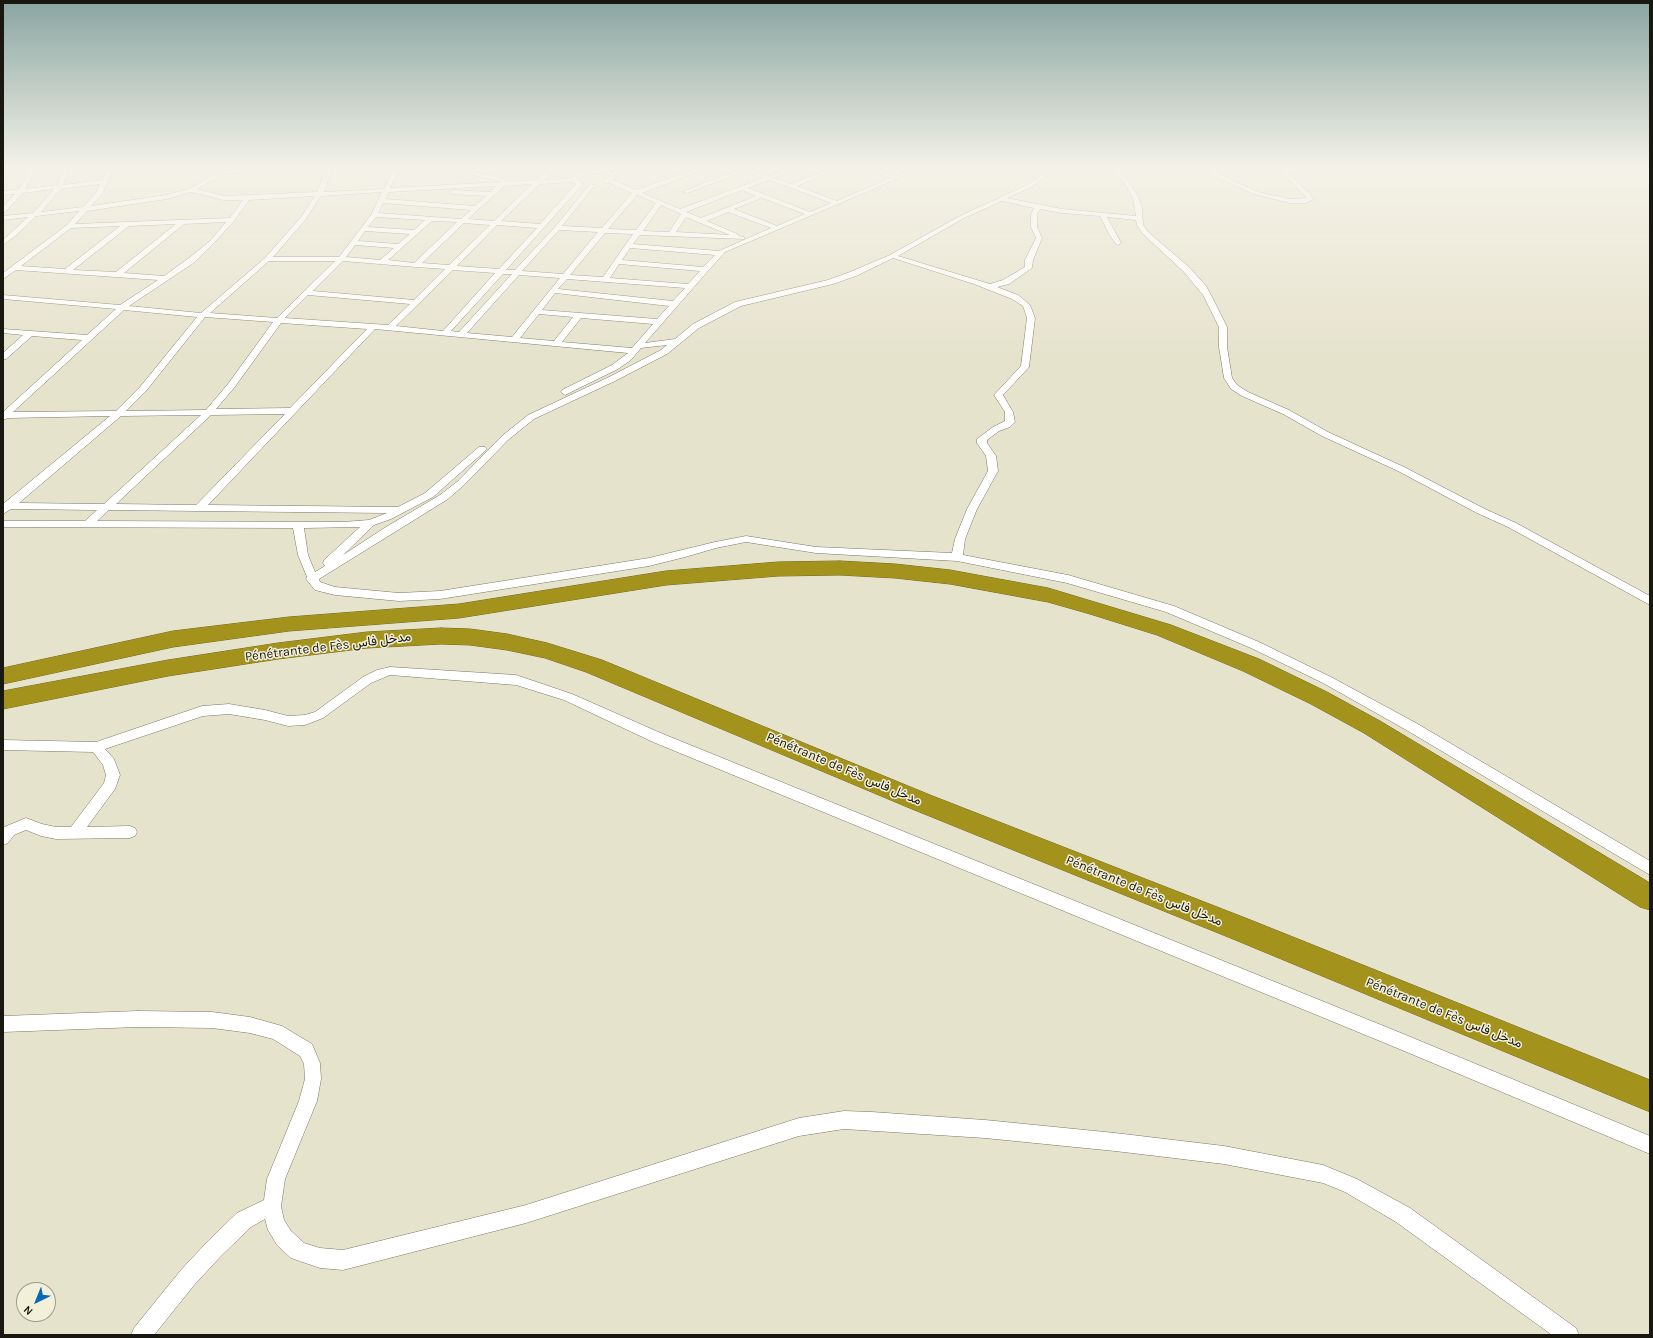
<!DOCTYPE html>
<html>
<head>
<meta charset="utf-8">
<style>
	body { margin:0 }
	#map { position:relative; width:1653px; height:1338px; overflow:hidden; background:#e6e3cd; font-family:Karla,sans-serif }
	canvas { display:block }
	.frame { position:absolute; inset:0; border:4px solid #191810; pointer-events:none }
	.north { position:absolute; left:16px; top:1282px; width:40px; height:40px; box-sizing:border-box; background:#f3f0da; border:1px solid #9c9a89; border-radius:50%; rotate:223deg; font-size:11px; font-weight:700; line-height:16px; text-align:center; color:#191810 }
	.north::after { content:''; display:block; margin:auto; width:14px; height:18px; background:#0a68b5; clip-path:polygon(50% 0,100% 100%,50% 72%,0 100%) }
</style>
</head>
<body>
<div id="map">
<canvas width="1653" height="1338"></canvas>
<div class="frame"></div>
<div class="north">N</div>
</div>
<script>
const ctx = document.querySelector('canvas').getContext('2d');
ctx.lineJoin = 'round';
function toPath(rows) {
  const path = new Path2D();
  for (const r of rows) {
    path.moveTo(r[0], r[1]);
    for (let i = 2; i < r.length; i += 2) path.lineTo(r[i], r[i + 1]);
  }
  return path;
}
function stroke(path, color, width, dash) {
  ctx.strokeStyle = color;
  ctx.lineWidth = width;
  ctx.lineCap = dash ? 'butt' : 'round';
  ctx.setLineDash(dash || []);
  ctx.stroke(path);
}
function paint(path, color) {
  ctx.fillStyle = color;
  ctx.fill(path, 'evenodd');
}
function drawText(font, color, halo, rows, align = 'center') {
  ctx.font = font + ' Karla,Vazirmatn,sans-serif';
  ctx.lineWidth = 3;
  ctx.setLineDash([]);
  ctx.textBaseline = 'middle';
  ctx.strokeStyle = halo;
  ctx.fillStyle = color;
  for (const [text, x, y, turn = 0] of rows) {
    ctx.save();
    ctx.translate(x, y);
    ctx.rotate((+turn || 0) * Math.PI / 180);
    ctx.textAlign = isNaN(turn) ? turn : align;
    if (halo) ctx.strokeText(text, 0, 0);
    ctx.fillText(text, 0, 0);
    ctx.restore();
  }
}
const minor = toPath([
	[29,167,35,167,33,175,25,189,57,185,64,167,70,167,63,185,102,180,109,167,115,167,102,194,91,206,166,195,189,189,214,175,219,167,225,167,222,171,253,167,274,167,220,175,218,177,197,189,224,196,317,192,327,167,333,167,324,192,384,189,395,167,401,167,390,188,501,182,459,171,443,170,441,167,459,167,504,179,505,182,536,180,545,172,529,167,549,169,550,167,557,167,554,170,557,171,557,173,551,173,544,180,572,178,578,173,558,167,570,167,585,171,619,167,609,171,612,172,627,167,637,167,615,175,615,178,613,180,636,190,702,167,711,167,642,193,680,209,763,178,745,171,687,193,682,192,740,169,737,167,746,167,769,176,791,167,800,167,774,178,791,184,833,167,842,167,797,186,837,201,890,178,860,167,870,167,896,176,916,167,925,167,725,252,708,271,645,343,675,339,693,324,735,302,828,280,850,272,890,255,960,216,1029,184,1052,167,1060,167,1033,186,1007,198,1062,209,1136,216,1133,198,1123,181,1108,167,1115,167,1127,179,1139,198,1142,208,1143,225,1148,232,1189,267,1206,286,1211,295,1227,327,1227,347,1232,378,1237,385,1248,392,1289,410,1328,432,1404,467,1485,509,1516,523,1650,596,1650,605,1508,527,1477,513,1398,471,1322,436,1283,414,1242,396,1231,389,1224,378,1219,347,1219,327,1203,295,1183,271,1143,234,1137,225,1136,220,1107,217,1121,243,1118,245,1116,244,1109,234,1100,216,1062,213,1040,209,1037,214,1037,227,1042,238,1033,260,1032,268,1009,284,997,287,1018,295,1030,305,1035,318,1029,367,1003,395,1013,412,1015,422,1010,427,999,431,987,440,987,443,996,456,998,471,977,509,965,539,963,555,1068,575,1174,606,1259,642,1331,677,1416,723,1650,861,1650,875,1408,731,1323,683,1251,648,1166,612,1067,583,957,561,816,553,746,542,716,548,685,557,649,566,440,599,399,601,335,595,315,590,306,579,307,577,298,555,293,528,3,527,3,521,85,521,97,510,11,509,3,514,3,504,110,416,8,418,3,420,3,412,82,340,32,336,6,359,3,359,3,353,23,335,3,333,3,329,87,335,116,309,3,299,3,295,120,305,158,280,16,270,3,279,3,273,67,225,79,211,36,216,19,233,3,245,3,240,28,217,3,220,3,216,33,213,54,189,23,193,5,212,3,213,3,207,15,194,3,195,3,191,19,189,27,175,29,167],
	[590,173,602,173,609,175,609,177,603,182,604,183,609,183,632,193,602,228,562,226,595,185,590,184,555,227,515,270,506,270,582,185,583,184,577,179,578,178,590,173],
	[769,180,789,187,831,203,810,212,748,188,769,180],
	[573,182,576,184,540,224,501,221,540,184,573,182],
	[100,184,96,193,83,207,41,212,61,189,100,184],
	[532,184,494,221,468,219,504,186,532,184],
	[496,186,490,192,452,190,449,192,452,194,486,196,475,206,385,199,389,192,496,186],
	[742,190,756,196,701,218,686,212,742,190],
	[191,192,224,200,243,200,230,218,75,224,87,211,167,199,191,192],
	[382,192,371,215,339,257,273,257,306,219,321,196,382,192],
	[637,195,656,203,636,230,608,229,637,195],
	[315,196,301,217,265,258,201,313,129,306,195,262,214,243,234,221,249,200,315,196],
	[762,198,805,214,777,226,734,209,762,198],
	[1002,201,1034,208,1031,214,1031,227,1036,238,1025,260,1025,267,1003,280,990,284,898,256,964,218,1002,201],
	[383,203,471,210,461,219,378,213,383,203],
	[661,205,681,214,669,232,643,231,661,205],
	[728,212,771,228,719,251,633,244,640,235,744,239,744,237,738,236,737,234,707,221,728,212],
	[376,217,425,220,414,230,368,227,376,217],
	[686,217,698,222,730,235,676,232,686,217],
	[432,221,457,222,414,263,388,260,432,221],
	[226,222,210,241,189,258,164,276,124,273,184,224,226,222],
	[464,223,490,225,449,265,422,263,464,223],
	[176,224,116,272,73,270,129,226,176,224],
	[497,225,537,228,499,269,457,266,497,225],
	[120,226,65,269,21,266,71,228,120,226],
	[559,230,598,232,563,274,522,271,559,230],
	[365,231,410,234,398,244,358,241,365,231],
	[605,233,633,234,603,277,570,275,605,233],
	[355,245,394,248,380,260,346,257,355,245],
	[630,248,715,255,703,267,622,260,630,248],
	[893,258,974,284,1012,299,1023,306,1027,318,1021,366,994,395,1005,412,1005,421,993,427,977,439,977,443,986,456,988,471,967,509,955,539,952,553,816,547,746,536,715,542,649,558,440,591,399,593,335,587,320,582,319,579,448,499,464,485,508,440,534,419,615,381,667,354,699,328,741,306,833,284,856,276,893,258],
	[269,261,335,261,277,318,210,313,269,261],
	[343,261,416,267,445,269,414,300,313,291,343,261],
	[619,264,700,271,688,284,610,278,619,264],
	[453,270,495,273,443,331,396,326,453,270],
	[503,274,512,274,459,332,451,331,503,274],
	[519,275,560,278,512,337,467,333,519,275],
	[567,279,685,288,673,301,558,289,567,279],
	[555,293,669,306,657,319,542,310,555,293],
	[308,295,410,304,388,325,285,318,308,295],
	[124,310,197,317,140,387,116,411,13,412,124,310],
	[539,314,573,317,554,341,520,338,539,314],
	[205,317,273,322,228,384,206,410,126,411,146,391,205,317],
	[581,318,653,324,632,348,562,342,581,318],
	[281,323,367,329,290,408,216,409,234,388,281,323],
	[375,329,628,353,612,365,562,390,561,392,565,395,618,369,631,360,641,348,667,345,661,350,609,377,528,415,502,436,458,481,440,495,386,527,343,555,374,525,391,519,433,497,485,451,487,449,485,447,479,447,425,493,398,507,208,505,375,329],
	[285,414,196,505,116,504,211,415,285,414],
	[201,415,104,504,19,503,121,416,201,415],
	[109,510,199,511,387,513,369,520,343,522,97,521,109,510],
	[360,527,324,560,323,563,325,566,315,572,308,555,304,528,360,527],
	[1194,167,1203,167,1258,192,1290,199,1307,198,1291,181,1273,167,1280,167,1295,179,1314,199,1306,203,1290,203,1254,194,1194,167],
	[390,667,516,675,572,694,663,734,1401,1033,1650,1136,1650,1154,1397,1048,653,742,564,700,516,685,390,675,371,683,323,718,305,725,288,726,265,720,229,714,203,716,105,749,114,759,120,775,115,789,87,827,130,826,135,828,137,832,135,836,130,838,56,839,41,836,26,830,14,835,8,843,3,845,4,827,26,818,42,824,56,827,71,827,104,783,106,775,103,765,93,752,3,750,3,740,96,742,202,706,229,704,265,710,288,716,305,715,315,712,363,677,377,670,390,667],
	[138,1011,212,1012,250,1017,282,1026,312,1044,320,1063,321,1079,317,1101,285,1179,281,1206,284,1220,291,1231,304,1243,320,1248,343,1250,526,1205,799,1118,844,1111,872,1112,985,1120,1115,1133,1224,1146,1323,1165,1357,1179,1410,1208,1576,1328,1579,1335,1552,1335,1396,1222,1345,1192,1323,1183,1224,1164,1115,1151,985,1138,844,1129,799,1136,526,1223,343,1270,320,1268,291,1258,277,1245,268,1230,265,1219,251,1227,222,1255,195,1284,154,1335,131,1335,134,1328,181,1270,208,1241,237,1213,264,1200,267,1179,299,1101,305,1079,304,1064,300,1056,273,1039,250,1033,212,1028,138,1027,3,1032,3,1016,138,1011]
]);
const motorway = toPath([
	[840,561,895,564,950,570,1048,588,1171,625,1259,659,1327,692,1380,721,1650,883,1650,910,1640,907,1364,733,1311,704,1243,671,1157,635,1090,614,1048,602,950,584,895,578,840,575,778,576,666,585,459,618,289,631,173,647,3,684,3,668,173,631,289,617,459,604,666,571,778,562,840,561],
	[441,628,470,629,507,634,547,643,602,660,930,795,1253,921,1650,1080,1650,1112,1233,939,912,809,586,672,545,658,507,650,470,645,441,644,367,648,278,659,168,676,3,709,3,691,168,660,278,643,367,632,441,628]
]);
const streetNames = [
	["Pénétrante de Fès مدخل فاس",328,647,-7],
	["Pénétrante de Fès مدخل فاس",844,769,23],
	["Pénétrante de Fès مدخل فاس",1144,891,22],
	["Pénétrante de Fès مدخل فاس",1444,1013,22]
];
stroke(minor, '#7a7763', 1);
stroke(motorway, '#736818', 1);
paint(minor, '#fff');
paint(motorway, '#a3931c');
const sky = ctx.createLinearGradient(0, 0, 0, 355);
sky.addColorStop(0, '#89a5a1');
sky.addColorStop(0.47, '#f4f2e8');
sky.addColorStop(1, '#f4f2e800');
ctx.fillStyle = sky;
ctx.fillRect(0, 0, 1653, 355);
drawText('13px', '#191810', '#f3f0da', streetNames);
</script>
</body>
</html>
